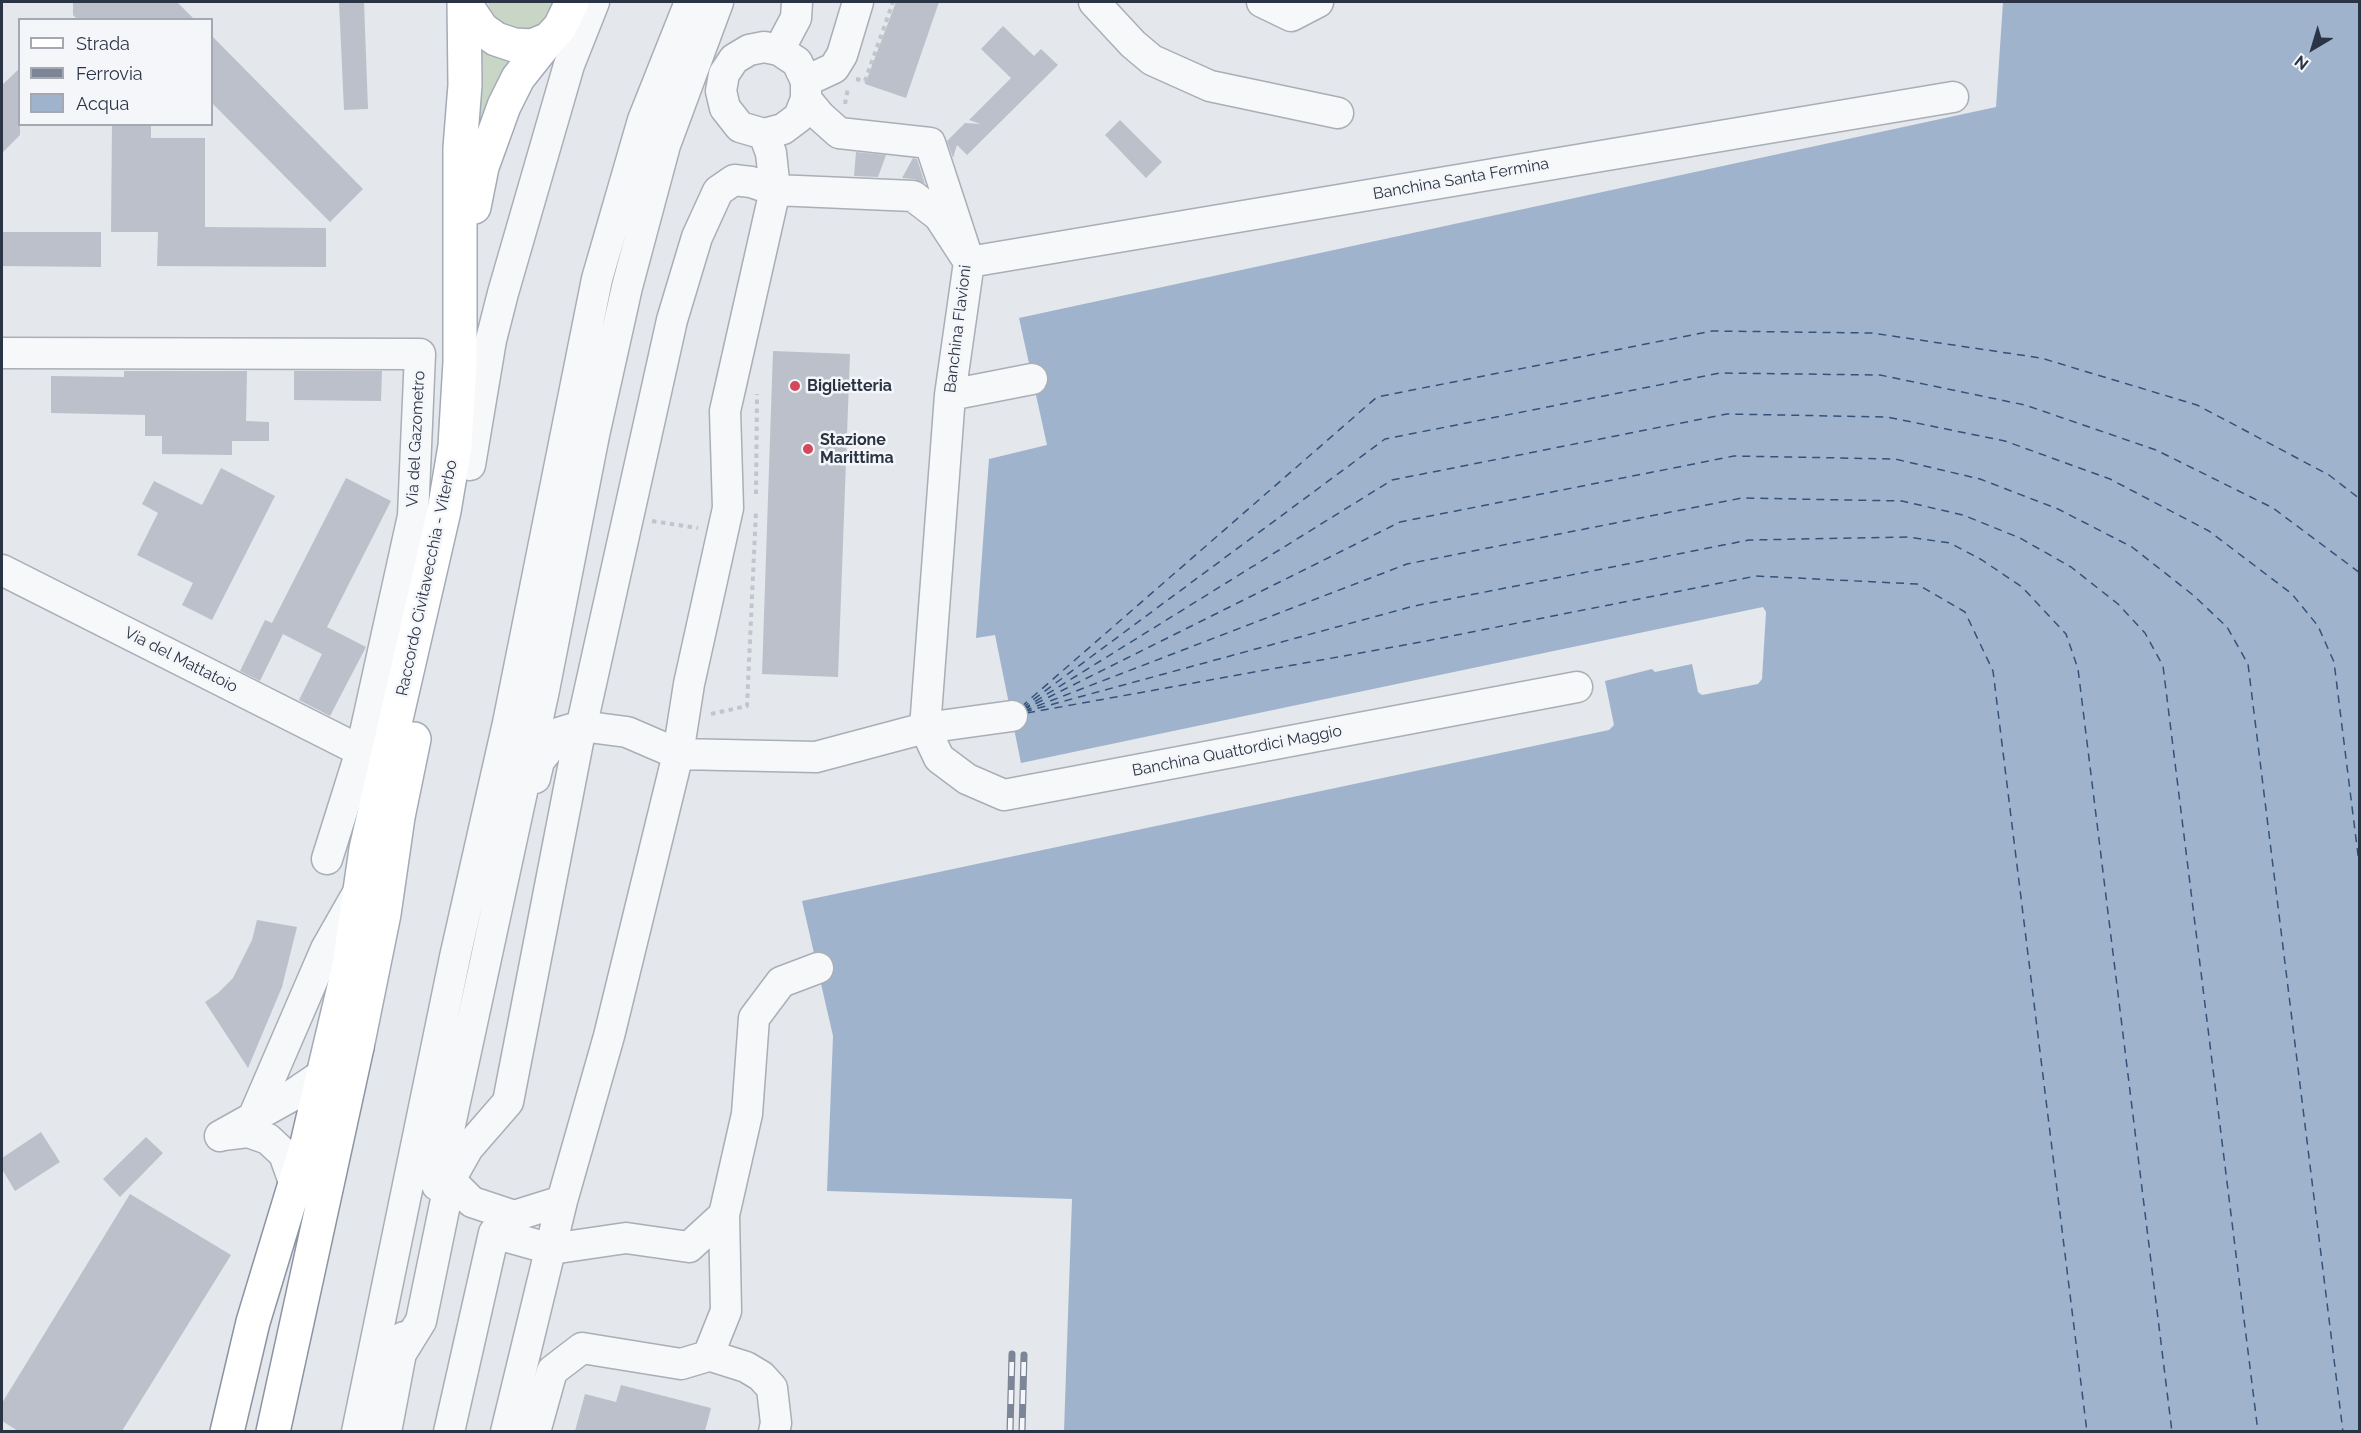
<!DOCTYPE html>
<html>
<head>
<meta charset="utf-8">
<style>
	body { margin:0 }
	#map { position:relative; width:2361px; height:1433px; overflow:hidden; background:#e4e7ec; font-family:Raleway,sans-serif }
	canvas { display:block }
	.frame { position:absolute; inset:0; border:3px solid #2b3445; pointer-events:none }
	.legend { position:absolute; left:18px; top:18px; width:195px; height:108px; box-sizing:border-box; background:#f4f6f9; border:2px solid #a4a8b1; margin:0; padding:8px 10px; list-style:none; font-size:18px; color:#2b3445 }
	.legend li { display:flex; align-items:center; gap:12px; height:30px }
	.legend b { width:30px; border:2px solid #a4a8b1 }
	.north { position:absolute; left:2283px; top:18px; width:60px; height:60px; -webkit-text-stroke:4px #f4f6f9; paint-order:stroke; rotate:218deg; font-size:16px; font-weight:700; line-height:24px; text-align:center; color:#2b3445 }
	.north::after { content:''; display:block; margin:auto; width:21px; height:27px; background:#2b3445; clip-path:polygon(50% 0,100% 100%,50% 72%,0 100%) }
</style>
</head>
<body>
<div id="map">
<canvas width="2361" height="1433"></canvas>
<div class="frame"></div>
<ul class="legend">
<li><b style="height:8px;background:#fff"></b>Strada</li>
<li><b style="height:8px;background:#7d8696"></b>Ferrovia</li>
<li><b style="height:16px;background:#9fb4cc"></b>Acqua</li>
</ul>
<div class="north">N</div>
</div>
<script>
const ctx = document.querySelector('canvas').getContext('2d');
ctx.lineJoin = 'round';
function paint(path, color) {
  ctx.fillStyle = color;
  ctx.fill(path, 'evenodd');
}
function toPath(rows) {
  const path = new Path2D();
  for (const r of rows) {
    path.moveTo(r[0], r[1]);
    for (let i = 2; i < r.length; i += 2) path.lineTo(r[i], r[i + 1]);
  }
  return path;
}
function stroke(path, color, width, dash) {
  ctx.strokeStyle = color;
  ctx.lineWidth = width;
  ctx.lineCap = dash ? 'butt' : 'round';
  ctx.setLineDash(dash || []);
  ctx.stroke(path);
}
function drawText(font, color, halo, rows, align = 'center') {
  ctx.font = font + ' Raleway,sans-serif';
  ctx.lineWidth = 5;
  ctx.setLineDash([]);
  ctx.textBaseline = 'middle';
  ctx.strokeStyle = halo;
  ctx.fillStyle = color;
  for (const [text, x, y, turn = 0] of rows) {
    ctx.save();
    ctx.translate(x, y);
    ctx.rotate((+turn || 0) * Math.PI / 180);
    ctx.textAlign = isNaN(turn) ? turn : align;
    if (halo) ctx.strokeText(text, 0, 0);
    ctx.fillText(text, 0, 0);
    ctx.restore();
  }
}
const green = toPath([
	[488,2,557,2,551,18,535,30,519,32,500,24,489,7],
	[479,43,516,60,479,142]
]);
const water = toPath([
	[2003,2,2359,2,2359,1431,1064,1431,1072,1199,827,1191,833,1036,802,901,1609,730,1614,725,1605,681,1652,669,1655,672,1692,664,1698,692,1702,695,1758,684,1762,679,1766,612,1763,607,1021,763,995,635,976,638,989,459,1047,445,1019,318,1996,107]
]);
const ferry = toPath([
	[1021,707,1377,397,1712,331,1872,333,2041,358,2197,405,2329,475,2360,499],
	[1022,708,1385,439,1720,373,1880,375,2025,405,2156,450,2273,508,2360,573],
	[1023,709,1392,480,1727,414,1887,417,2005,441,2110,479,2209,531,2292,594,2318,626,2334,662,2360,871],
	[1023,710,1400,522,1734,456,1895,459,1980,479,2058,509,2132,547,2193,595,2227,627,2248,664,2343,1432],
	[1024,711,1407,564,1742,498,1902,501,1963,515,2020,538,2071,567,2118,604,2145,633,2163,666,2258,1432],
	[1024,712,1414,606,1749,540,1908,537,1950,543,1982,560,2022,587,2066,634,2078,669,2172,1432],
	[1027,713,1421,642,1756,576,1917,584,1965,612,1993,671,2087,1432]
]);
const building = toPath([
	[73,2,177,2,195,20,78,20,73,15],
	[339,2,364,2,368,109,344,110],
	[896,2,939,2,906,98,865,84],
	[1003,26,1034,56,1041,49,1058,65,967,155,957,145,953,158,947,141,965,123,981,124,969,120,1011,78,981,49],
	[212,36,363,189,330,222,212,103],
	[20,68,20,135,2,153,2,85],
	[1120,120,1162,162,1146,178,1105,135],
	[112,124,151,124,151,138,205,138,205,227,326,228,326,267,157,266,158,232,111,232],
	[856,152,886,155,878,177,854,176],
	[913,158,917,159,925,184,914,179,902,178],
	[2,232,101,232,101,267,2,266],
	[773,351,850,354,838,677,762,674],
	[124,371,247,371,246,421,269,422,269,441,232,441,232,455,162,454,162,436,145,436,145,415,51,413,51,376,124,377],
	[294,371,382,371,381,401,294,400],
	[221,468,275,496,212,620,182,605,193,583,137,555,158,513,142,504,154,481,202,505],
	[346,478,391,501,327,627,366,647,330,716,299,700,322,654,283,634,260,681,240,671,265,620,272,623],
	[257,920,297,927,282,987,248,1068,205,1002,218,993,233,978,252,940],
	[41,1132,60,1162,15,1191,2,1169,2,1158],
	[146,1137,163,1153,120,1197,103,1179],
	[130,1194,231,1255,122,1431,18,1431,2,1421,2,1403],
	[621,1385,711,1408,705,1431,575,1431,585,1394,616,1402]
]);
const path = toPath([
	[856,79,865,81,893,2],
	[845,104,848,88],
	[756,494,757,394],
	[652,521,698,528],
	[711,714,747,706,756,511]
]);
const minor = toPath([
	[1094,2,1133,44,1152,60,1210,86,1338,113],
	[1262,2,1291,16,1318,2],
	[779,50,796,18,797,2],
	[806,81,834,68,842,55,858,2],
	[806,99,799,117,783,129,764,134,740,127,725,108,721,91,724,74,734,59,749,50,764,47,779,50,797,62,806,81,806,99,820,116,839,133,930,143,969,262,950,395,925,728,939,758,967,779,1004,795,1577,687],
	[2,353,420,354,413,516,361,751,327,859],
	[950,395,1032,379],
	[470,465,491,340,503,293,569,65,594,2],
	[2,570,361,751],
	[535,778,539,761,554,742,558,733,581,726,627,732,678,754,816,757,925,728,1012,716],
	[253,1118,326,949,359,891],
	[223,1135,248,1132,268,1139,284,1154,295,1185],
	[220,1136,288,1098,335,1066],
	[442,1167,450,1180,472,1202,514,1216,562,1201],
	[437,1185,544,690,594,435,627,287,665,145,718,2],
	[400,1355,421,1321,450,1180,468,1148,508,1102,578,742,672,320,697,237,718,191,734,180,751,182,775,190,913,196,939,216,969,262,1953,97],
	[708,1355,746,1367,761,1376,772,1388,776,1423,774,1432],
	[357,1432,455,957,508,723,597,279,643,120,690,2],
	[386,1432,404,1337],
	[449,1432,494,1233,551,1249,626,1238,689,1247,724,1215],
	[506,1432,562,1201,609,1036,678,754,689,684,728,508,725,411,775,190,771,153,764,134],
	[535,1432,552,1371,582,1348,681,1364,708,1356,726,1311,724,1215,747,1114,754,1018,781,982,818,968]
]);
const major = toPath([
	[464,2,482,29,496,39,514,45,532,46,549,39,560,27,572,2],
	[474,207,482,167,504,106,518,78,549,39],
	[357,1047,384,914,398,817,414,739],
	[323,1075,349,966,366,849,444,511,455,446,460,362,460,148,465,85,464,2]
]);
const highway = toPath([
	[227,1432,253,1322,307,1144,323,1075],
	[273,1432,357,1047]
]);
const rail = toPath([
	[1010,1432,1012,1354],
	[1022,1432,1024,1355]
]);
const markers = [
	[795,386,6,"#d1495b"],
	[808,449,6,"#d1495b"]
];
const streetNames = [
	["Banchina Santa Fermina",1461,179,-10],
	["Banchina Flavioni",958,329,-83],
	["Via del Gazometro",416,439,-87],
	["Raccordo Civitavecchia - Viterbo",427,578,-78],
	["Via del Mattatoio",181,660,27],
	["Banchina Quattordici Maggio",1237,751,-11]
];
const poiNames = [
	["Biglietteria",807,386],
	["Stazione",820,440],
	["Marittima",820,458]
];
paint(green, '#c9d6c5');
paint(water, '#9fb4cc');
stroke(ferry, '#34527a', 1.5, [8, 6]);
paint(building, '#bbc0ca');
stroke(minor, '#a9aeb7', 33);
stroke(major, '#a3abb8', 36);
stroke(highway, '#8b94a3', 36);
stroke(path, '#c2c5cb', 4, [4.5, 4.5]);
stroke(minor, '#f7f8fa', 30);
stroke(major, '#fff', 33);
stroke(highway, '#fff', 33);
stroke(rail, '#7d8696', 7);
stroke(rail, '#f4f6f9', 4.5, [14]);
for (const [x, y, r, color] of markers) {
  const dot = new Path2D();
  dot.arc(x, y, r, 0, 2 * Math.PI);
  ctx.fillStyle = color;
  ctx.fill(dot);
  stroke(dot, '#f4f6f9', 2);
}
drawText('16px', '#2b3445', '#f4f6f9', streetNames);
drawText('bold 16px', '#2b3445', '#f4f6f9', poiNames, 'left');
</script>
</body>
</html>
